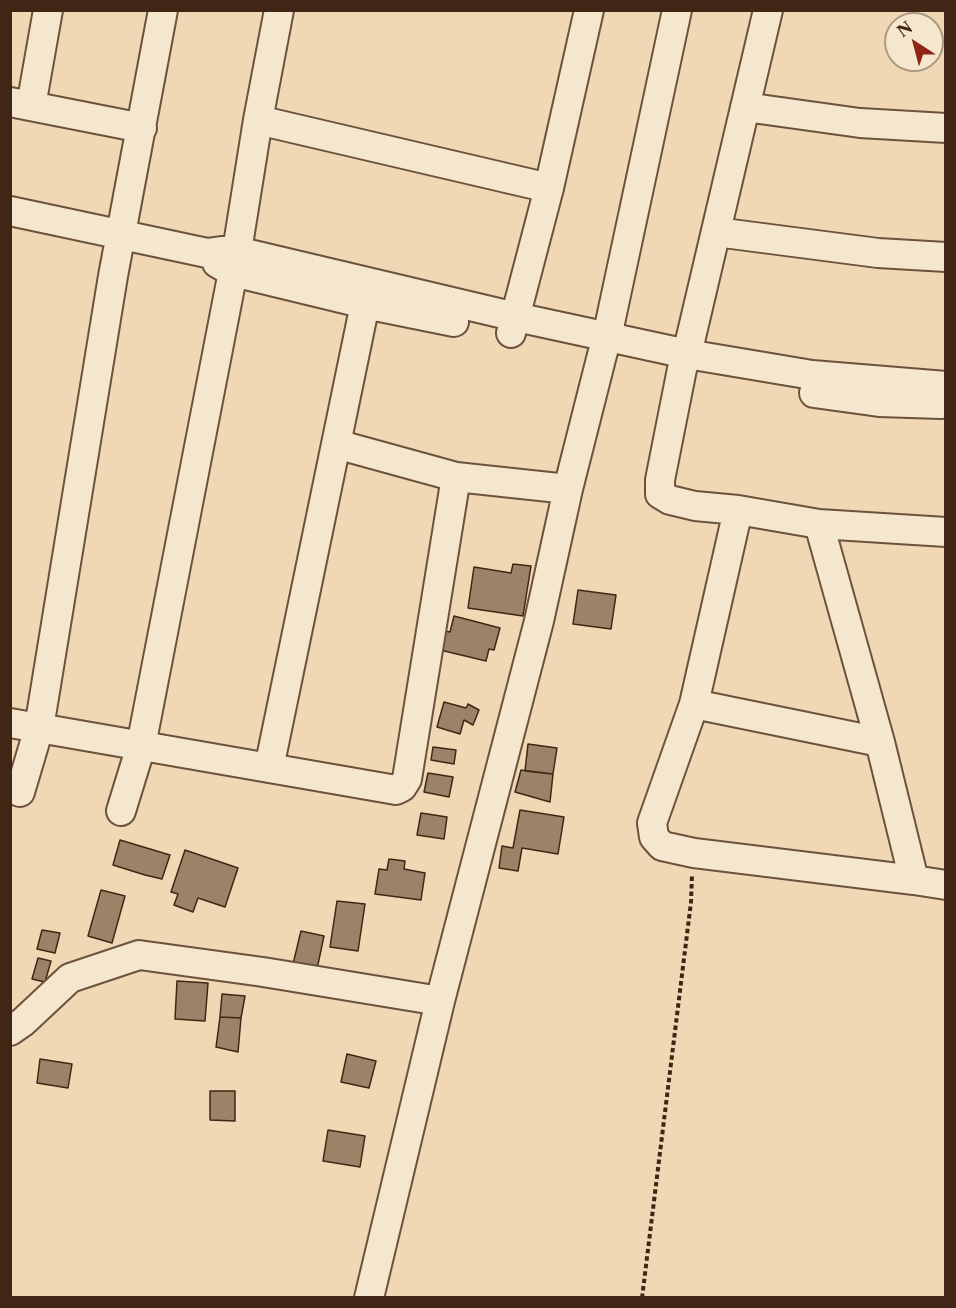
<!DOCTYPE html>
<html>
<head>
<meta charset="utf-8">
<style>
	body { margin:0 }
	#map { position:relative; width:956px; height:1308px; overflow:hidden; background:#efd8b3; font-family:"Libre Caslon Text",serif }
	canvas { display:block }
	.frame { position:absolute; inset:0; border:12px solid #412616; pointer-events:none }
	.north { position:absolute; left:884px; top:12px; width:60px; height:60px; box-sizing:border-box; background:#f5e6ce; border:2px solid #ad9984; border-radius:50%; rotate:324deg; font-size:16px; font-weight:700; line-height:24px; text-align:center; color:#412616 }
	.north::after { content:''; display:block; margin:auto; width:21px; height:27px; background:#8f2418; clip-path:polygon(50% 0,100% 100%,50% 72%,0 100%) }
</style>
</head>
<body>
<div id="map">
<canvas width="956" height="1308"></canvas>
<div class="frame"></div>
<div class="north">N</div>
</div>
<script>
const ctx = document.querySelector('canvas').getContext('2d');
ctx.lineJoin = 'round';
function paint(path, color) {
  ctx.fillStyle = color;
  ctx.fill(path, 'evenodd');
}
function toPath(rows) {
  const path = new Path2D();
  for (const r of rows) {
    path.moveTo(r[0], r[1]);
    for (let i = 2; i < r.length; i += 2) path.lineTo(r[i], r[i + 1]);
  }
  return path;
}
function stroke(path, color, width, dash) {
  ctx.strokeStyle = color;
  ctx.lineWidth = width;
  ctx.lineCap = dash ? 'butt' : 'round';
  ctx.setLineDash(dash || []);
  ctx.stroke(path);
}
const building = toPath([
	[513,564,531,566,523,616,468,608,474,567,511,573,513,564],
	[578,590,616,595,611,629,573,624,578,590],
	[454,616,500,628,494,650,489,649,486,661,436,649,440,630,450,632,454,616],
	[444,702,466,708,468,704,479,710,473,725,464,720,460,734,437,727,444,702],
	[528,744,557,748,553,774,525,771,528,744],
	[433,747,456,750,454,764,431,760,433,747],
	[521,770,553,774,550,802,515,792,521,770],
	[428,773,453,777,449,797,424,792,428,773],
	[520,810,564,817,558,854,522,848,518,871,499,868,502,846,513,848,520,810],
	[421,813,447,817,444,839,417,835,421,813],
	[120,840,170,855,162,879,145,875,113,865,120,840],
	[185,850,238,868,225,907,198,898,193,912,174,905,178,894,171,892,185,850],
	[389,859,405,861,404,869,425,873,421,900,375,894,379,869,387,870,389,859],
	[101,890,125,896,112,943,88,936,101,890],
	[337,901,365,904,358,951,330,947,337,901],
	[42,930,60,933,55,953,37,949,42,930],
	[301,931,324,936,317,969,293,964,301,931],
	[38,958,51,961,45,982,32,979,38,958],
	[177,981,208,983,205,1021,175,1019,177,981],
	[222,994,245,996,241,1018,220,1017,222,994],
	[220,1017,241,1018,238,1052,216,1047,220,1017],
	[347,1054,376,1061,369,1088,341,1082,347,1054],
	[40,1059,72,1064,68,1088,37,1083,40,1059],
	[210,1091,235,1091,235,1121,210,1120,210,1091],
	[328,1130,365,1136,360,1167,323,1161,328,1130]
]);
const path = toPath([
	[642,1298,691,902,692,875]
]);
const minor = toPath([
	[768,10,687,354,682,369,660,480,660,494,670,500,695,506,738,510,819,524,946,532],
	[10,102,142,128],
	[31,106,48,10],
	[745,107,860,123,946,128],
	[258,120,549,188],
	[10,211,207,253,221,251,237,251,516,317,687,354,812,375,946,386],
	[716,232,878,253,946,257],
	[217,263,233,272,365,304,454,322],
	[511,333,549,188,589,10],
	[814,393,879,402,941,404],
	[456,477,568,489],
	[738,510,694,704,652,823,654,837,662,846,694,853,914,880,946,885],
	[819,524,880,742,914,880],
	[694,704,880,742],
	[10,723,396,790,402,787,407,779,456,477,336,444],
	[269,768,365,304],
	[20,792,39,728,113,276,163,10],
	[121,811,141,746,237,251,258,120,279,10],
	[10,1031,23,1022,70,978,139,955,263,972,440,1001],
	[369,1298,440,1001,539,621,568,489,602,355,607,337,677,10]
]);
paint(building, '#9b8368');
stroke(building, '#412616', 1.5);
stroke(minor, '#6c523d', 32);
stroke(path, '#412616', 4, [4.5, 3]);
stroke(minor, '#f5e6ce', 28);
</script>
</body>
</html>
